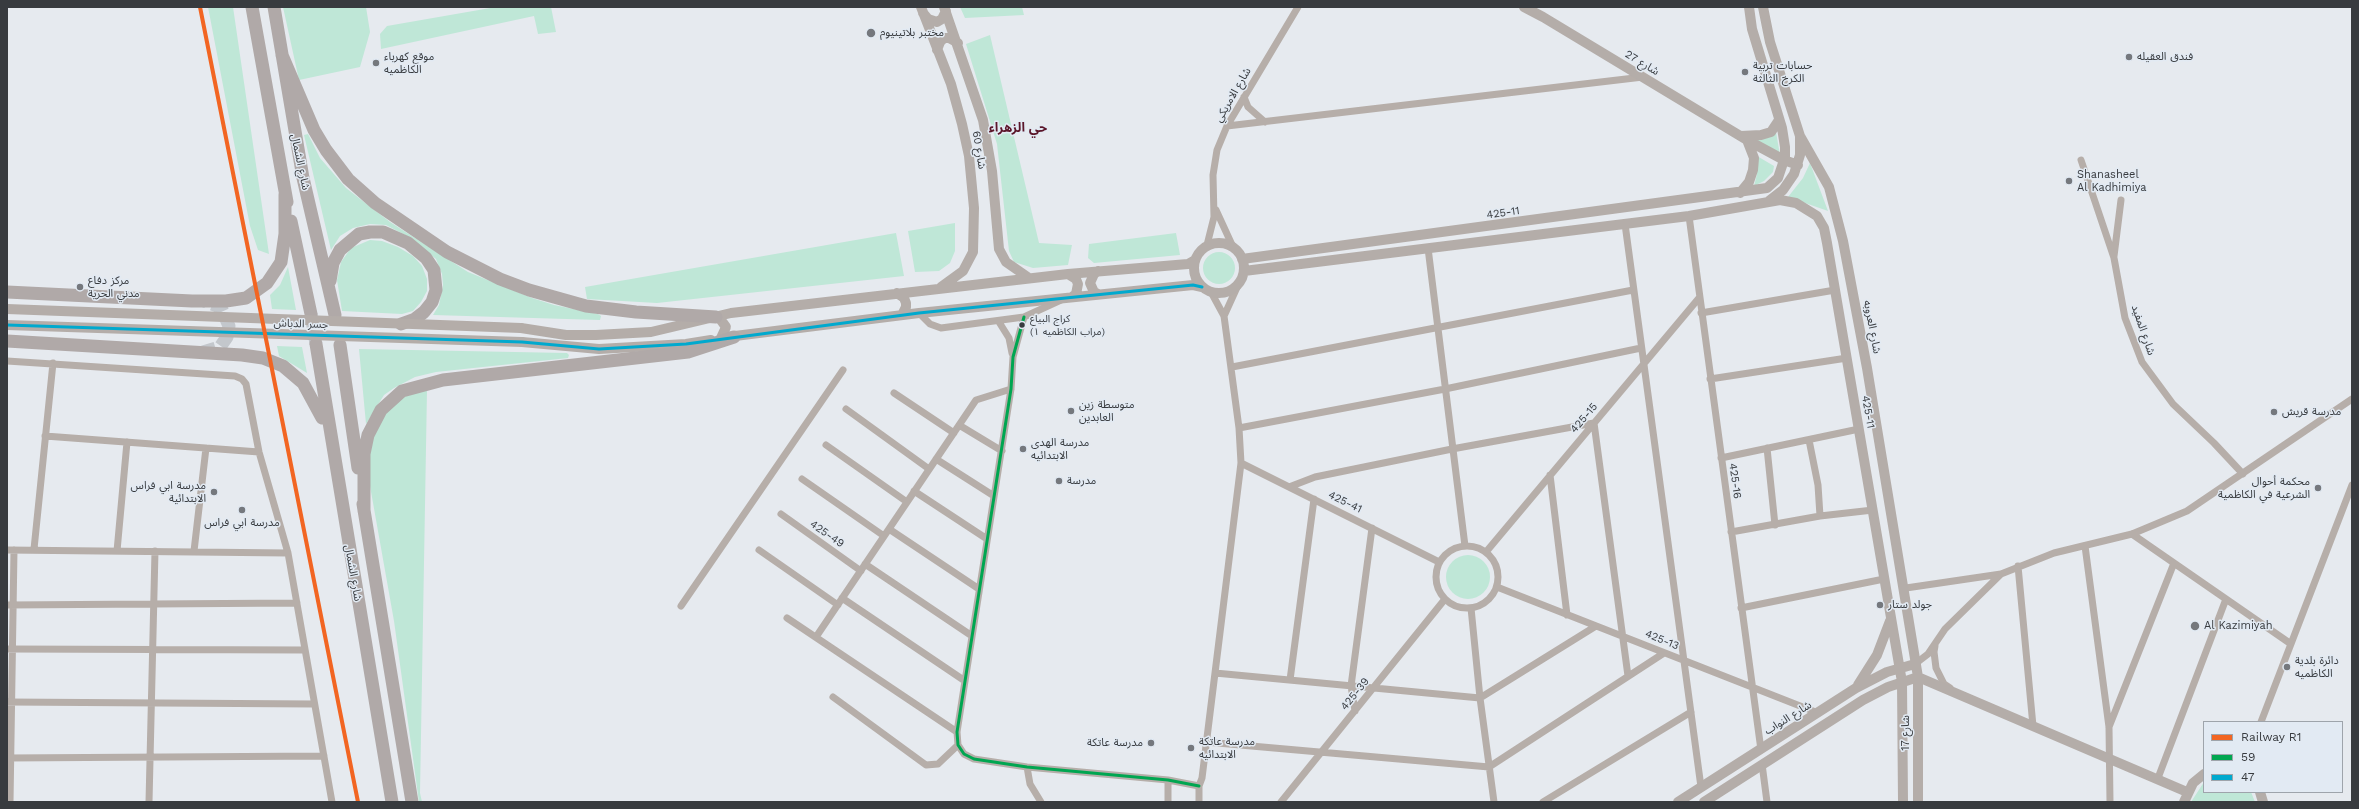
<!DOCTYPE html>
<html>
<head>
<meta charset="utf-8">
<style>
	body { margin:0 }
	#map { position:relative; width:2359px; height:809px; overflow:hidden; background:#e6eaef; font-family:"Work Sans",sans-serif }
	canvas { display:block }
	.frame { position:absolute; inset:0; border:8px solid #383b3f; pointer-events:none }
	.legend { position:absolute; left:2203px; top:721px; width:140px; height:72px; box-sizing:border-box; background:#e2eaf3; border:1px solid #9ea4ab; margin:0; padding:5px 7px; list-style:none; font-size:12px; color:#383b3f }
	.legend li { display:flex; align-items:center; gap:8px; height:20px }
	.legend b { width:20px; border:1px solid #9ea4ab }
</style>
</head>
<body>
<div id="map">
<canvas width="2359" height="809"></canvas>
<div class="frame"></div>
<ul class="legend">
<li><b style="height:5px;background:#f26522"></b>Railway R1</li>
<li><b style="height:5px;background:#00a651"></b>59</li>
<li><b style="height:5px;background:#00a9ce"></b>47</li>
</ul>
</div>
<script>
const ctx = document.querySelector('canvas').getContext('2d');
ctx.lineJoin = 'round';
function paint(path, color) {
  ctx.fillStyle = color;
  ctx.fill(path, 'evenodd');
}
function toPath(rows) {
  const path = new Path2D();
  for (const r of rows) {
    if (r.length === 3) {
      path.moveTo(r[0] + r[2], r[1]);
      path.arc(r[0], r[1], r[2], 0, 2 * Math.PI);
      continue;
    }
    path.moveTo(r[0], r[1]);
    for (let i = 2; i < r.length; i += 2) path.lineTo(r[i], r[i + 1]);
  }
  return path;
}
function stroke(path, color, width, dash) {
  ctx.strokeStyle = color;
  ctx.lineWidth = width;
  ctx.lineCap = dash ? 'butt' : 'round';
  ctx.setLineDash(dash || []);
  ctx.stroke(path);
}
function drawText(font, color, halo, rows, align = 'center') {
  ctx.font = font + ' "Work Sans","Noto Sans Arabic",sans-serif';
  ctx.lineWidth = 3;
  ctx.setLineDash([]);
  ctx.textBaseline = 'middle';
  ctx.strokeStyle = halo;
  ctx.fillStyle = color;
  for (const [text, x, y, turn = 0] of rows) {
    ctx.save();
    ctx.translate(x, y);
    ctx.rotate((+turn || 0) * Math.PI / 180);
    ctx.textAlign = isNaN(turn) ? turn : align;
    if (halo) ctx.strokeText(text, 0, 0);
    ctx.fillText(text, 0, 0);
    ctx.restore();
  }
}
const green = toPath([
	[208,7,233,7,269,254,258,250,250,226],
	[283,7,366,7,370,32,360,67,299,80],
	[496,7,551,7,556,32,538,34,534,16,381,49,380,34,387,26],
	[960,7,1022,7,1024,15,965,18],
	[990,35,1039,243,1072,245,1068,265,1033,268,1014,262,1009,251,997,144,966,44],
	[1776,132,1780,155,1751,138],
	[308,134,320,158,346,188,390,222,468,272,532,298,554,305,598,314,601,316,600,320,433,315,439,305,443,285,442,274,436,259,409,237,386,225,370,224,353,228,340,236,331,250,304,135],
	[1757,156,1774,166,1773,172,1764,181,1754,186,1757,174],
	[1810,163,1828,211,1788,197,1803,178],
	[955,223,955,251,950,263,939,271,915,272,908,231],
	[896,233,904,276,657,303,587,299,585,287],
	[1176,233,1180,255,1094,263,1088,258,1089,244],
	[370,240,382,241,398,247,413,256,422,266,427,279,427,291,421,302,413,311,402,314,342,311,337,280,341,262,351,248],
	[1219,268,16],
	[288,267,296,310,272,309,270,295,280,285],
	[277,346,302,347,307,373,279,356],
	[359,349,567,353,569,355,568,358,436,372,415,377,394,388,384,395,366,424],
	[427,390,420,793,422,802,419,802,394,621,370,486,370,445,384,414,403,397],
	[1468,577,22],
	[2204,782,2204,792,2251,792,2255,802,2191,802]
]);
const highwayTunnel = toPath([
	[311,314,316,344],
	[203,352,220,347,227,337,229,326,222,310,217,306,204,301]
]);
const street = toPath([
	[1244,97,1248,107,1265,122],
	[1227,126,1643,77],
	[2081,160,2114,258,2125,318,2142,362,2173,404,2214,443,2243,474],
	[1216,210,1233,247],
	[1689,216,1761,750],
	[1625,224,1701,787],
	[1207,245,1214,217,1213,175,1217,150,1227,126,1298,7],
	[1428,248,1465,546],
	[2114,256,2121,200],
	[919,313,930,324,941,328,1024,317,1061,300],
	[1701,313,1835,290],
	[1224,316,1239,283],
	[1024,317,1013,357,1011,389,957,732,958,745,964,754,974,759,1027,767,1168,780,1199,786],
	[999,322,1009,338,1012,353],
	[7,361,235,376,242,379,246,384,259,452,288,553,332,802],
	[1232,367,1633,290],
	[1710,379,1847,358],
	[894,393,954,433],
	[846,409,929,469],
	[959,425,1002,451],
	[1239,428,1445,389,1641,348],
	[45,436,259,452],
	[1809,440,1818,485,1820,516],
	[826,445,907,502],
	[1767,448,1775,525],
	[1721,458,1859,429],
	[936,459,994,496],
	[1241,463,1439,562],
	[1550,475,1567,615],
	[802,479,884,536],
	[1289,487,1315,477,1452,449,1594,423,1628,676],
	[914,491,987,539],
	[781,514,861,571],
	[889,529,979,589],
	[1731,532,1820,516,1873,510],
	[2132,534,2291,644],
	[1467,577,31],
	[2085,546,2109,727,2110,802],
	[34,549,53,363],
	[7,550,288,553],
	[759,550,838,605],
	[117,551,127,442],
	[194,551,206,448],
	[1486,552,1699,298],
	[865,564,972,636],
	[2018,566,2033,726],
	[1497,587,1818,713],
	[1906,588,2001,574,2054,553,2132,534,2187,511,2352,399],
	[842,598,965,681],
	[7,605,297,603],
	[681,606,843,370],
	[1471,608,1480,698,1494,802],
	[1741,608,1884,579],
	[787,618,957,732],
	[816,637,976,400,1011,389],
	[1935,646,1934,652,1936,668,1944,684,1950,688],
	[7,649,305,650],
	[1915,664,1928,654,1945,629,2001,574],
	[1215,673,1480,698,1596,626],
	[1290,680,1314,499],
	[833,697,926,765,938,764,958,745],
	[7,702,314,704],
	[1355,711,1351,686,1372,528],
	[2261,722,2352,485],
	[2109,727,2174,563],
	[1206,742,1489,767,1664,653],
	[7,758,324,756],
	[1762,764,1767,802],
	[1027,767,1030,784,1041,802],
	[2158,778,2226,599],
	[10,802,14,550],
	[149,802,155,551],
	[1168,802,1168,780],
	[1199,802,1199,786,1202,778,1241,463,1239,428,1224,316,1211,292],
	[1281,802,1445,599],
	[1543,802,1691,712]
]);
const secondary = toPath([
	[921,7,951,84,962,124,969,156,974,208,973,252,963,271,941,287],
	[944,7,983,120,992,171,999,249,1006,262,1029,278],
	[1524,7,1543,17,1747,140,1784,160,1798,165],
	[1763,7,1770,42,1800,136,1829,187,1843,241,1867,368,1918,677,1918,802],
	[923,13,928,19,937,22,942,19,946,11],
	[937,50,940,42,944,38,949,38,958,43],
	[1741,136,1761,135,1771,132,1779,120],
	[1740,193,1749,182,1753,170,1754,158,1747,140],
	[1769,201,1783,190,1794,174,1800,155,1800,136],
	[1219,268,25],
	[1242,259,1767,188,1778,178,1785,157,1785,147,1782,128,1752,29,1749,7],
	[1098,271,1094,274,1090,283,1094,292,1098,294],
	[1244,271,1689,216,1780,200,1796,203,1817,216,1824,228,1827,243,1902,682,1903,802],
	[1068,274,1076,279,1078,284,1076,294,1072,297],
	[897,293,904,298,906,303,906,307,902,315],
	[718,316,726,327,721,338],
	[521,328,566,335,596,335,651,332,731,313,1068,274,1188,264,1195,260],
	[727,337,919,313,1193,285,1202,287],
	[522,342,599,349,686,344,711,340],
	[1858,685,1877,655,1890,621],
	[2260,792,2263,802],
	[1678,802,1856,688,1887,672,1915,664],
	[1704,802,1863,700,1888,687,1918,677,2187,792],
	[2184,802,2193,783,2204,774]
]);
const highway = toPath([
	[252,7,287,202],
	[274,7,303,178,335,315],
	[282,55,314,130,326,150,348,179,375,203,447,252,500,279,529,290,586,306,636,312,716,317],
	[291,221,311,314],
	[330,281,333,263,340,250,359,234,370,232,383,232,408,243,426,258,434,270,436,290,432,302,424,312,415,319,401,324],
	[7,292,192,301,226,301,246,298,267,283,281,262,285,234,285,195],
	[7,341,242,355,263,358,283,366,303,383,322,418],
	[316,344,392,802],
	[340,345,358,468],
	[363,504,412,802],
	[364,511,364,454,368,435,381,410,402,391,443,380,688,352,734,337]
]);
const secondaryBridge = toPath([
	[7,309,521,328],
	[7,325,522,342]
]);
const bus1 = toPath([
	[1024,317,1013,357,1011,389,957,732,958,745,964,754,974,759,1027,767,1168,780,1199,786]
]);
const bus2 = toPath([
	[7,325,522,342,599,349,686,344,919,313,1193,285,1202,287]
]);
const rail1 = toPath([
	[200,7,358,802]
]);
const markers = [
	[871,33,5,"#75787d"],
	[2129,57,4,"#75787d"],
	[376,63,4,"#75787d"],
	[1745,72,4,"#75787d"],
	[2069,181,4,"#75787d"],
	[80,287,4,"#75787d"],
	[1022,325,3.5,"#383b3f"],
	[1071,411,4,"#75787d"],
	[2274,412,4,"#75787d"],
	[1023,449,4,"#75787d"],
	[1059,481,4,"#75787d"],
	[2318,488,4,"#75787d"],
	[214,492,4,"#75787d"],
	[242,510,4,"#75787d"],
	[1880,605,4,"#75787d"],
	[2195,626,5,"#75787d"],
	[2287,667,4,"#75787d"],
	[1151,743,4,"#75787d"],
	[1191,748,4,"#75787d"]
];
const busNames = [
	["كراج البياع",1030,319],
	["(مراب الكاظميه ١)",1030,332]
];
const poiNames = [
	["مختبر بلاتينيوم",880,33],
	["موقع كهرباء",384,57],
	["الكاظميه",384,70],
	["فندق العقيله",2137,57],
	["حسابات تربية",1753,66],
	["الكرخ الثالثة",1753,79],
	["Shanasheel",2077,175],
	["Al Kadhimiya",2077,188],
	["مركز دفاع",88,281],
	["مدني الحرية",88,294],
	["متوسطة زين",1079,405],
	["العابدين",1079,418],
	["مدرسة قريش",2282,412],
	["مدرسة الهدى",1031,443],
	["الابتدائيه",1031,456],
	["مدرسة",1067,481],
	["محكمة أحوال",2310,482,"right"],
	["الشرعية في الكاظمية",2310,495,"right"],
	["مدرسة ابي فراس",206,486,"right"],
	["الابتدائية",206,499,"right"],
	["مدرسة ابي فراس",242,523,"center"],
	["جولد ستار",1888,605],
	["Al Kazimiyah",2204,626],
	["دائرة بلدية",2295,661],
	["الكاظميه",2295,674],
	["مدرسة عاتكة",1199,742],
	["الابتدائيه",1199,755],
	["مدرسة عاتكة",1143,743,"right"]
];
const streetNames = [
	["شارع 27",1642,63,31],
	["شارع الامريكي",1233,95,-60],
	["شارع 60",979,150,81],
	["شارع الشمال",300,162,78],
	["425-11",1503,213,-8],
	["جسر الدباش",301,324,2],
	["شارع العروبه",1872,327,79],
	["شارع المفيد",2143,330,71],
	["425-11",1868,412,80],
	["425-15",1584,418,-50],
	["425-16",1735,481,82],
	["425-41",1345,502,26],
	["425-49",827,534,35],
	["شارع الشمال",353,573,80],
	["425-13",1662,640,22],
	["425-39",1355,694,-51],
	["شارع النواب",1788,718,-32],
	["شارع 17",1906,733,-90]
];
const quarterNames = [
	["حي الزهراء",1018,128]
];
paint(green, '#bfe7d7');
stroke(highwayTunnel, '#c3c7cc', 13, [13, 6]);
stroke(street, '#b6aea9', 7);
stroke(secondary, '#b4ada9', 10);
stroke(highway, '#b0a9a8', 13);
stroke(secondaryBridge, '#b4ada9', 10);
stroke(bus1, '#00a651', 3);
stroke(bus2, '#00a9ce', 3);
stroke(rail1, '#f26522', 4);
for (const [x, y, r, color] of markers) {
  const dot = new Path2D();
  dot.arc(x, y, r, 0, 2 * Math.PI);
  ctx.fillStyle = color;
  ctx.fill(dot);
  stroke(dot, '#e2eaf3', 1.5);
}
drawText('10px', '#383b3f', '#e2eaf3', busNames, 'left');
drawText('11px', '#383b3f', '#e2eaf3', poiNames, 'left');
drawText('11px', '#383b3f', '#e2eaf3', streetNames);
drawText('bold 13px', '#5b162a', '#e2eaf3', quarterNames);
</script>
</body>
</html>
